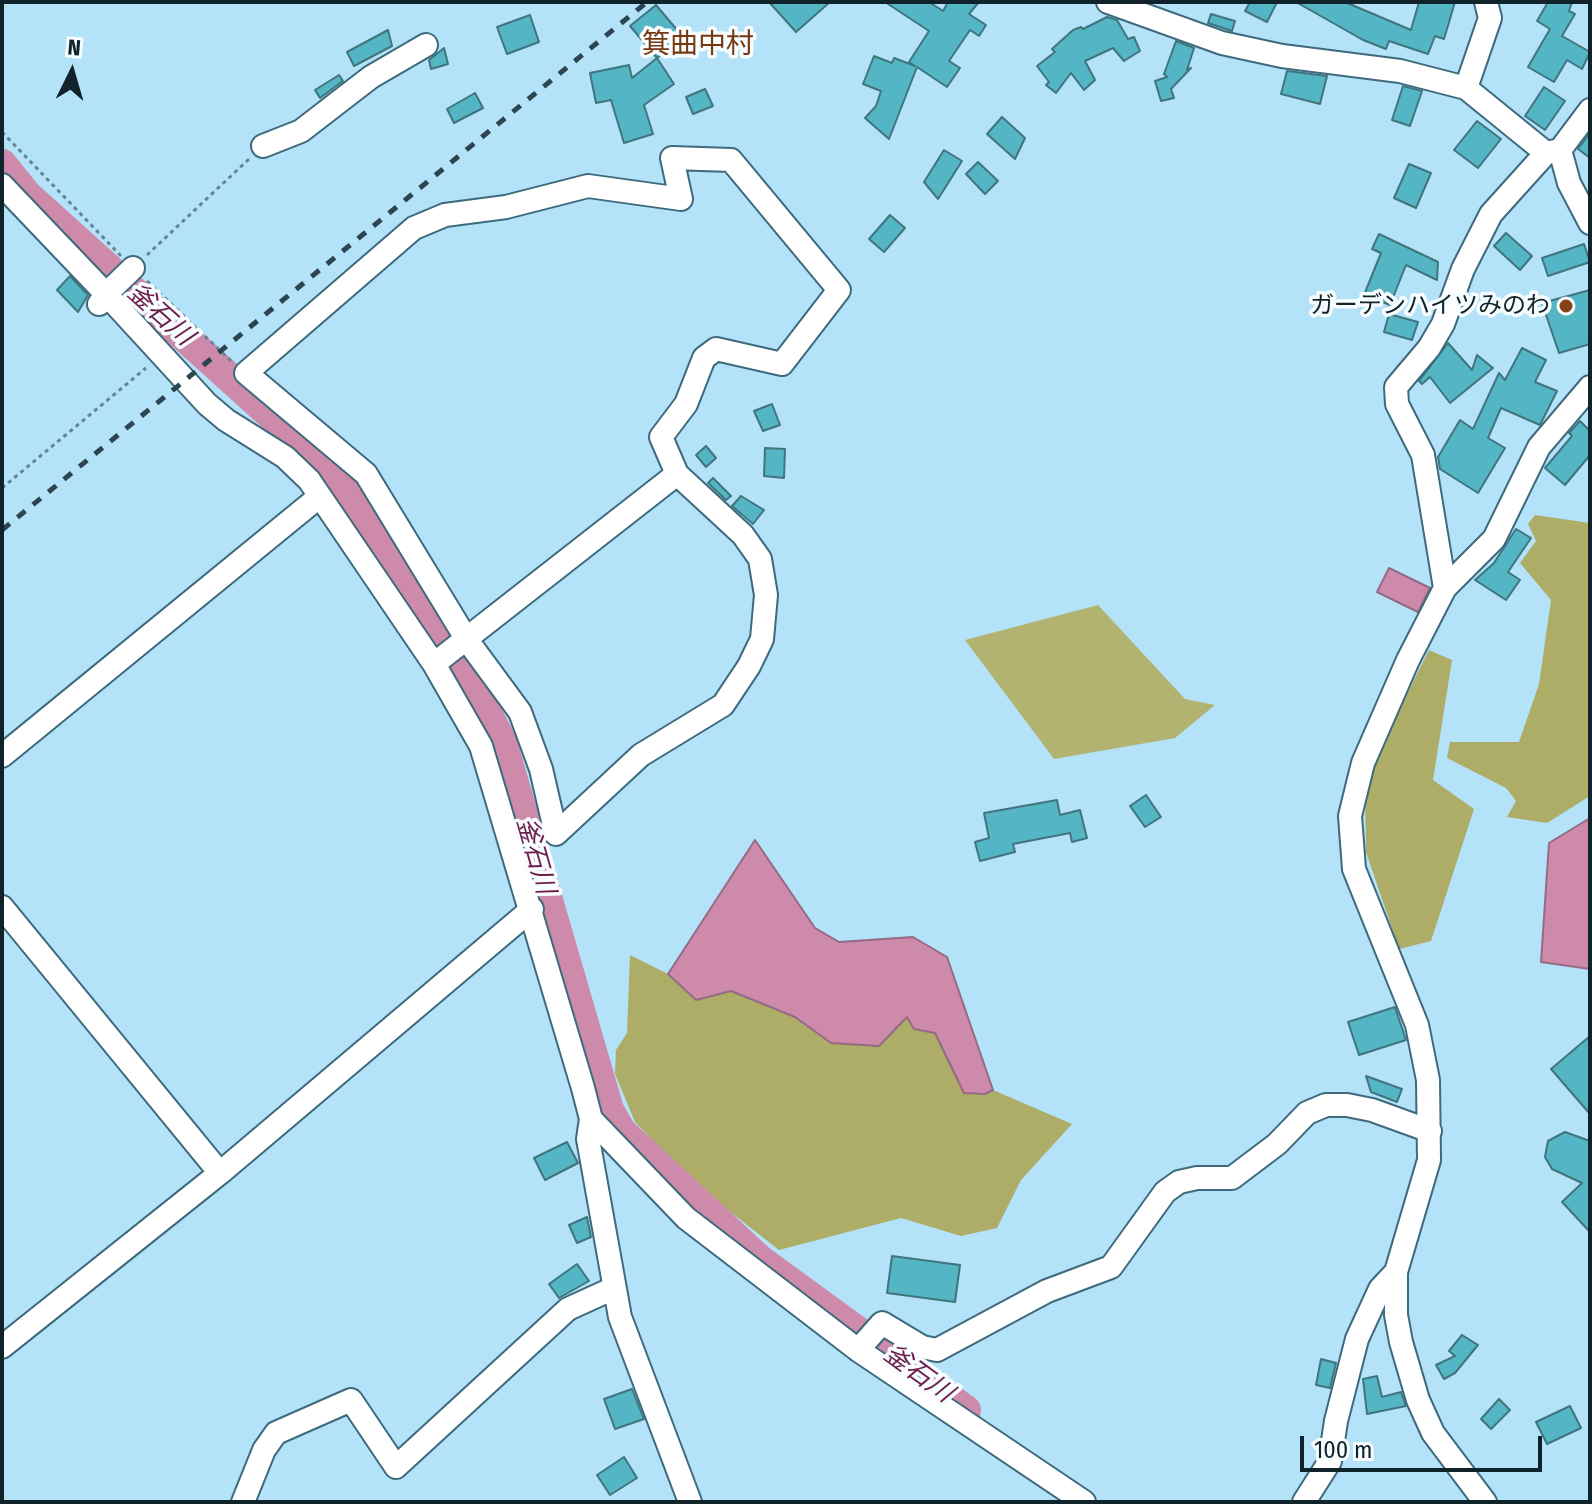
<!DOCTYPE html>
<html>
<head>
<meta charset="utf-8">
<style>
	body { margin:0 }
	#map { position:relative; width:1592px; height:1504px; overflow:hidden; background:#b3e2f9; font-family:"Fira Sans Condensed",sans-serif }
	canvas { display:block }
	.frame { position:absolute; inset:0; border:4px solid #10232b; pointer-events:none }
	.north { position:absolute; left:32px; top:32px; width:80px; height:80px; -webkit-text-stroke:6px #f7fcfe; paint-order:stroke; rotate:5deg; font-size:22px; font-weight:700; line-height:32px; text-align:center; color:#10232b }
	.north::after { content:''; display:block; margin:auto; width:28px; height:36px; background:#10232b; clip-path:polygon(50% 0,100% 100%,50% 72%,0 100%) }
	.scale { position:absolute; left:1300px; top:1436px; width:242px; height:36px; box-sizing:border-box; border:4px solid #10232b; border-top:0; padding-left:10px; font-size:24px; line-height:28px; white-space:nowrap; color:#10232b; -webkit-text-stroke:6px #f7fcfe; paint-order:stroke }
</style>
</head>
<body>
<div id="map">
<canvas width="1592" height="1504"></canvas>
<div class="frame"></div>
<div class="north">N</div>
<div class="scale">100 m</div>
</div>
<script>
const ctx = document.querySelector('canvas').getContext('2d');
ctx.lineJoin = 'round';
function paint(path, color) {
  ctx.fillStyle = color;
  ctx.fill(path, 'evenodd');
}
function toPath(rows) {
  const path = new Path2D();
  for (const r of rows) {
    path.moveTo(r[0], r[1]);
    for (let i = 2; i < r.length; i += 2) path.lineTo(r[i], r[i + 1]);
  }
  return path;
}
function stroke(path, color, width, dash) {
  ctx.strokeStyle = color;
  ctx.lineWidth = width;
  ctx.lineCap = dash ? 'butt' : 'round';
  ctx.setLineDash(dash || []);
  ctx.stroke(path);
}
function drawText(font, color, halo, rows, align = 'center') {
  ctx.font = font + ' "Fira Sans Condensed","Noto Sans JP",sans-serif';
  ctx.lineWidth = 7;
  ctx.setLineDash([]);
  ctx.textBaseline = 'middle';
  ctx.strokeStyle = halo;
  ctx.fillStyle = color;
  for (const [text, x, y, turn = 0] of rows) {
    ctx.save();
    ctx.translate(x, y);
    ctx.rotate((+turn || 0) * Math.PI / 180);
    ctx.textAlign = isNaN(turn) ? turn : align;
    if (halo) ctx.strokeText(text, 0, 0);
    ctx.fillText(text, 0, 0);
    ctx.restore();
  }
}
const green = toPath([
	[1098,605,1185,699,1215,705,1175,738,1054,759,965,640]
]);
const forest = toPath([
	[1535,515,1590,523,1590,796,1547,823,1507,817,1516,801,1506,788,1447,758,1450,742,1519,742,1539,684,1551,600,1520,563,1536,541,1528,524],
	[1429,650,1452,660,1433,780,1474,809,1431,941,1399,949,1366,852,1365,793,1387,734],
	[630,955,668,974,696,1000,731,991,795,1017,831,1043,907,1016,915,1029,935,1032,964,1093,985,1094,993,1090,1072,1124,1021,1180,997,1228,961,1236,901,1218,779,1250,696,1185,635,1122,615,1074,616,1050,627,1033]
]);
const water = toPath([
	[1389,568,1430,588,1418,612,1377,592,1389,568],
	[1590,818,1590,969,1541,962,1549,843,1590,818],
	[755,840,815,928,839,942,913,937,947,957,993,1090,985,1094,964,1093,935,1033,914,1029,907,1017,879,1046,831,1043,795,1017,731,991,696,1000,668,974,755,840]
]);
const river = toPath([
	[2,164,27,195,333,471,395,561,467,675,502,742,609,1110,621,1131,759,1259,966,1410]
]);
const building = toPath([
	[769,2,830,2,796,32,769,2],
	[885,2,929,2,943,11,948,2,979,2,969,14,986,25,979,36,970,30,949,61,960,68,947,87,917,67,889,139,865,118,876,106,881,91,863,84,874,56,892,63,894,58,915,66,909,62,929,31,885,2],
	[1250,2,1277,2,1267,22,1245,11,1250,2],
	[1296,2,1345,2,1411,30,1419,2,1455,2,1444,39,1435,36,1428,54,1389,41,1386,49,1363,40,1296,2],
	[1548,2,1572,2,1569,11,1575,14,1562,36,1590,52,1582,69,1567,60,1554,82,1528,67,1550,29,1537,21,1548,2],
	[656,5,683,37,657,58,630,26,656,5],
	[1211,14,1235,21,1232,31,1208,23,1211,14],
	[530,15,539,42,507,54,497,27,530,15],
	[1107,17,1117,20,1128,39,1134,37,1140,51,1124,61,1113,48,1085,61,1095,80,1084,90,1071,73,1056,93,1046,85,1049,82,1037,66,1055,52,1052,49,1073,30,1081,27,1083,29,1107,17],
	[388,30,392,46,354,66,347,52,388,30],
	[1176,41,1194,48,1187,70,1191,68,1171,89,1174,98,1161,101,1155,81,1167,77,1164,74,1176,41],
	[444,48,448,64,431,69,429,60,444,48],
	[657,58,674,84,644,105,653,134,624,143,611,100,596,103,590,73,629,65,632,78,657,58],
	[1287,71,1327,76,1320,104,1281,94,1287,71],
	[339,75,343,81,320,98,315,90,339,75],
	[1403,86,1422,91,1410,126,1392,120,1403,86],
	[1544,87,1565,101,1545,130,1525,116,1544,87],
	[705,89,713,106,693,114,686,97,705,89],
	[475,93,483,108,454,123,447,109,475,93],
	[1002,117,1025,138,1015,159,987,134,1002,117],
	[1477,121,1501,139,1478,168,1454,150,1477,121],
	[1590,133,1590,158,1578,149,1590,133],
	[944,150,962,161,938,199,924,182,944,150],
	[978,162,998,181,985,194,966,174,978,162],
	[1409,164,1431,173,1416,208,1394,198,1409,164],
	[890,215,905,228,884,252,869,239,890,215],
	[1506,233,1532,256,1520,270,1494,246,1506,233],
	[1379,234,1438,262,1437,280,1406,265,1390,305,1364,295,1381,253,1372,249,1379,234],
	[1584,244,1590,262,1548,276,1542,258,1584,244],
	[70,276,88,295,78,312,57,290,70,276],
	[1590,290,1590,344,1559,353,1542,303,1590,290],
	[1389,314,1418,322,1412,340,1384,332,1389,314],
	[1448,343,1472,370,1477,355,1493,368,1450,403,1430,377,1422,384,1419,381,1448,343],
	[1522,348,1546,360,1535,382,1557,391,1540,425,1501,408,1488,438,1505,448,1478,493,1440,469,1438,457,1460,420,1473,429,1499,373,1505,380,1522,348],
	[772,404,780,425,763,431,754,411,772,404],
	[1580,421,1590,431,1590,455,1565,485,1545,468,1572,436,1569,433,1580,421],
	[706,446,716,458,706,467,696,455,706,446],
	[765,448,785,449,784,478,764,476,765,448],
	[713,478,731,496,726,500,708,483,713,478],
	[741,496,764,510,753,524,732,506,741,496],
	[1516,529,1531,538,1508,572,1520,580,1506,600,1475,580,1494,563,1516,529],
	[1146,795,1161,817,1145,827,1130,806,1146,795],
	[1057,800,1060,815,1080,810,1087,838,1072,842,1070,833,1013,844,1015,852,980,861,975,842,989,838,984,813,1057,800],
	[1395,1007,1406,1040,1359,1055,1348,1022,1395,1007],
	[1590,1036,1590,1114,1551,1069,1590,1036],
	[1366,1076,1402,1089,1397,1102,1371,1092,1366,1076],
	[1565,1132,1590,1141,1590,1232,1562,1202,1582,1183,1552,1169,1545,1157,1548,1141,1565,1132],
	[567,1142,578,1163,545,1180,534,1158,567,1142],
	[587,1217,591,1237,577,1243,569,1225,587,1217],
	[892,1256,960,1265,955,1302,887,1293,892,1256],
	[577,1264,589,1281,559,1298,549,1284,577,1264],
	[1462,1335,1478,1345,1455,1373,1444,1379,1436,1365,1455,1356,1449,1351,1462,1335],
	[1321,1359,1336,1363,1330,1388,1316,1385,1321,1359],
	[1377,1376,1382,1397,1401,1392,1406,1406,1367,1414,1363,1379,1377,1376],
	[632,1389,644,1419,615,1429,604,1399,632,1389],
	[1499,1399,1510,1410,1491,1429,1481,1419,1499,1399],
	[1570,1406,1581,1428,1547,1444,1536,1422,1570,1406],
	[624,1457,637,1478,610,1495,597,1475,624,1457]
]);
const path = toPath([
	[2,132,121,256],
	[147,255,249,159],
	[147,281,231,361],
	[2,488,146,368]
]);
const minor = toPath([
	[1108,2,1222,43,1282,56,1400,71,1466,88,1546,153],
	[1466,88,1490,18,1486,2],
	[1590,110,1560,150,1569,183,1590,223],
	[263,146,301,131,371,77,426,45],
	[672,158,731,160,839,290,782,364,716,349,704,358,686,404,661,437,677,474,743,535,760,559,766,595,762,639,749,666,723,705,641,755,556,834,541,769,520,712,467,640,366,474,246,373,414,228,445,215,506,207,588,186,681,199,672,158],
	[2,185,106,294,99,304],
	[133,268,106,294,207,404,226,420,285,457,309,480,434,664,481,746,583,1088,591,1119,588,1139,620,1317,690,1502],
	[1445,588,1423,455,1397,404,1396,387,1429,348,1443,324,1463,269,1491,214,1546,153,1560,150],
	[434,664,677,474],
	[2,756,320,496],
	[2,907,220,1173],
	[591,1119,686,1218,858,1350,1084,1502],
	[2,1347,220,1173,532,909],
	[858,1350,882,1323,922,1347,937,1350,1047,1291,1111,1267,1165,1192,1179,1182,1197,1178,1232,1178,1277,1144,1307,1113,1326,1105,1347,1105,1372,1110,1430,1131],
	[243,1502,264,1450,276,1433,351,1400,396,1467,568,1309,614,1288],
	[1304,1502,1330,1461,1336,1421,1357,1339,1380,1289,1396,1272],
	[1485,1502,1433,1433,1418,1400,1401,1342,1396,1315,1396,1272,1429,1160,1428,1080,1417,1025,1354,869,1350,816,1363,763,1408,660,1445,588,1494,539,1539,447,1590,387]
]);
const rail = toPath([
	[2,530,647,2]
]);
const markers = [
	[1566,306,8,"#864117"]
];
const poiNames = [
	["ガーデンハイツみのわ",1550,306]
];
const waterNames = [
	["釜石川",160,315,42],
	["釜石川",535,856,74],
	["釜石川",918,1374,36]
];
const quarterNames = [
	["箕曲中村",698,45]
];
paint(green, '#b2b370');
paint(forest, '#adad67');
paint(water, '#cd8aab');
stroke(water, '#946b85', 2);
stroke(river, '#cd8aab', 30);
paint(building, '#54b5c4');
stroke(building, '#40757d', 2);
stroke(minor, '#3d6a7d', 26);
stroke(path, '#648595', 3, [4, 4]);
stroke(minor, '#fff', 22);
stroke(rail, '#2d4550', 5, [10, 10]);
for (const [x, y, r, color] of markers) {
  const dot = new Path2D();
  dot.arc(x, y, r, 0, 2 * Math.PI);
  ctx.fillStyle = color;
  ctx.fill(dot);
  stroke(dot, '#f7fcfe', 3);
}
drawText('24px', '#10232b', '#f7fcfe', poiNames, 'right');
drawText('italic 26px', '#6e1f4d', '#f7fcfe', waterNames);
drawText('28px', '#763811', '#f7fcfe', quarterNames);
</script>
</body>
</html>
